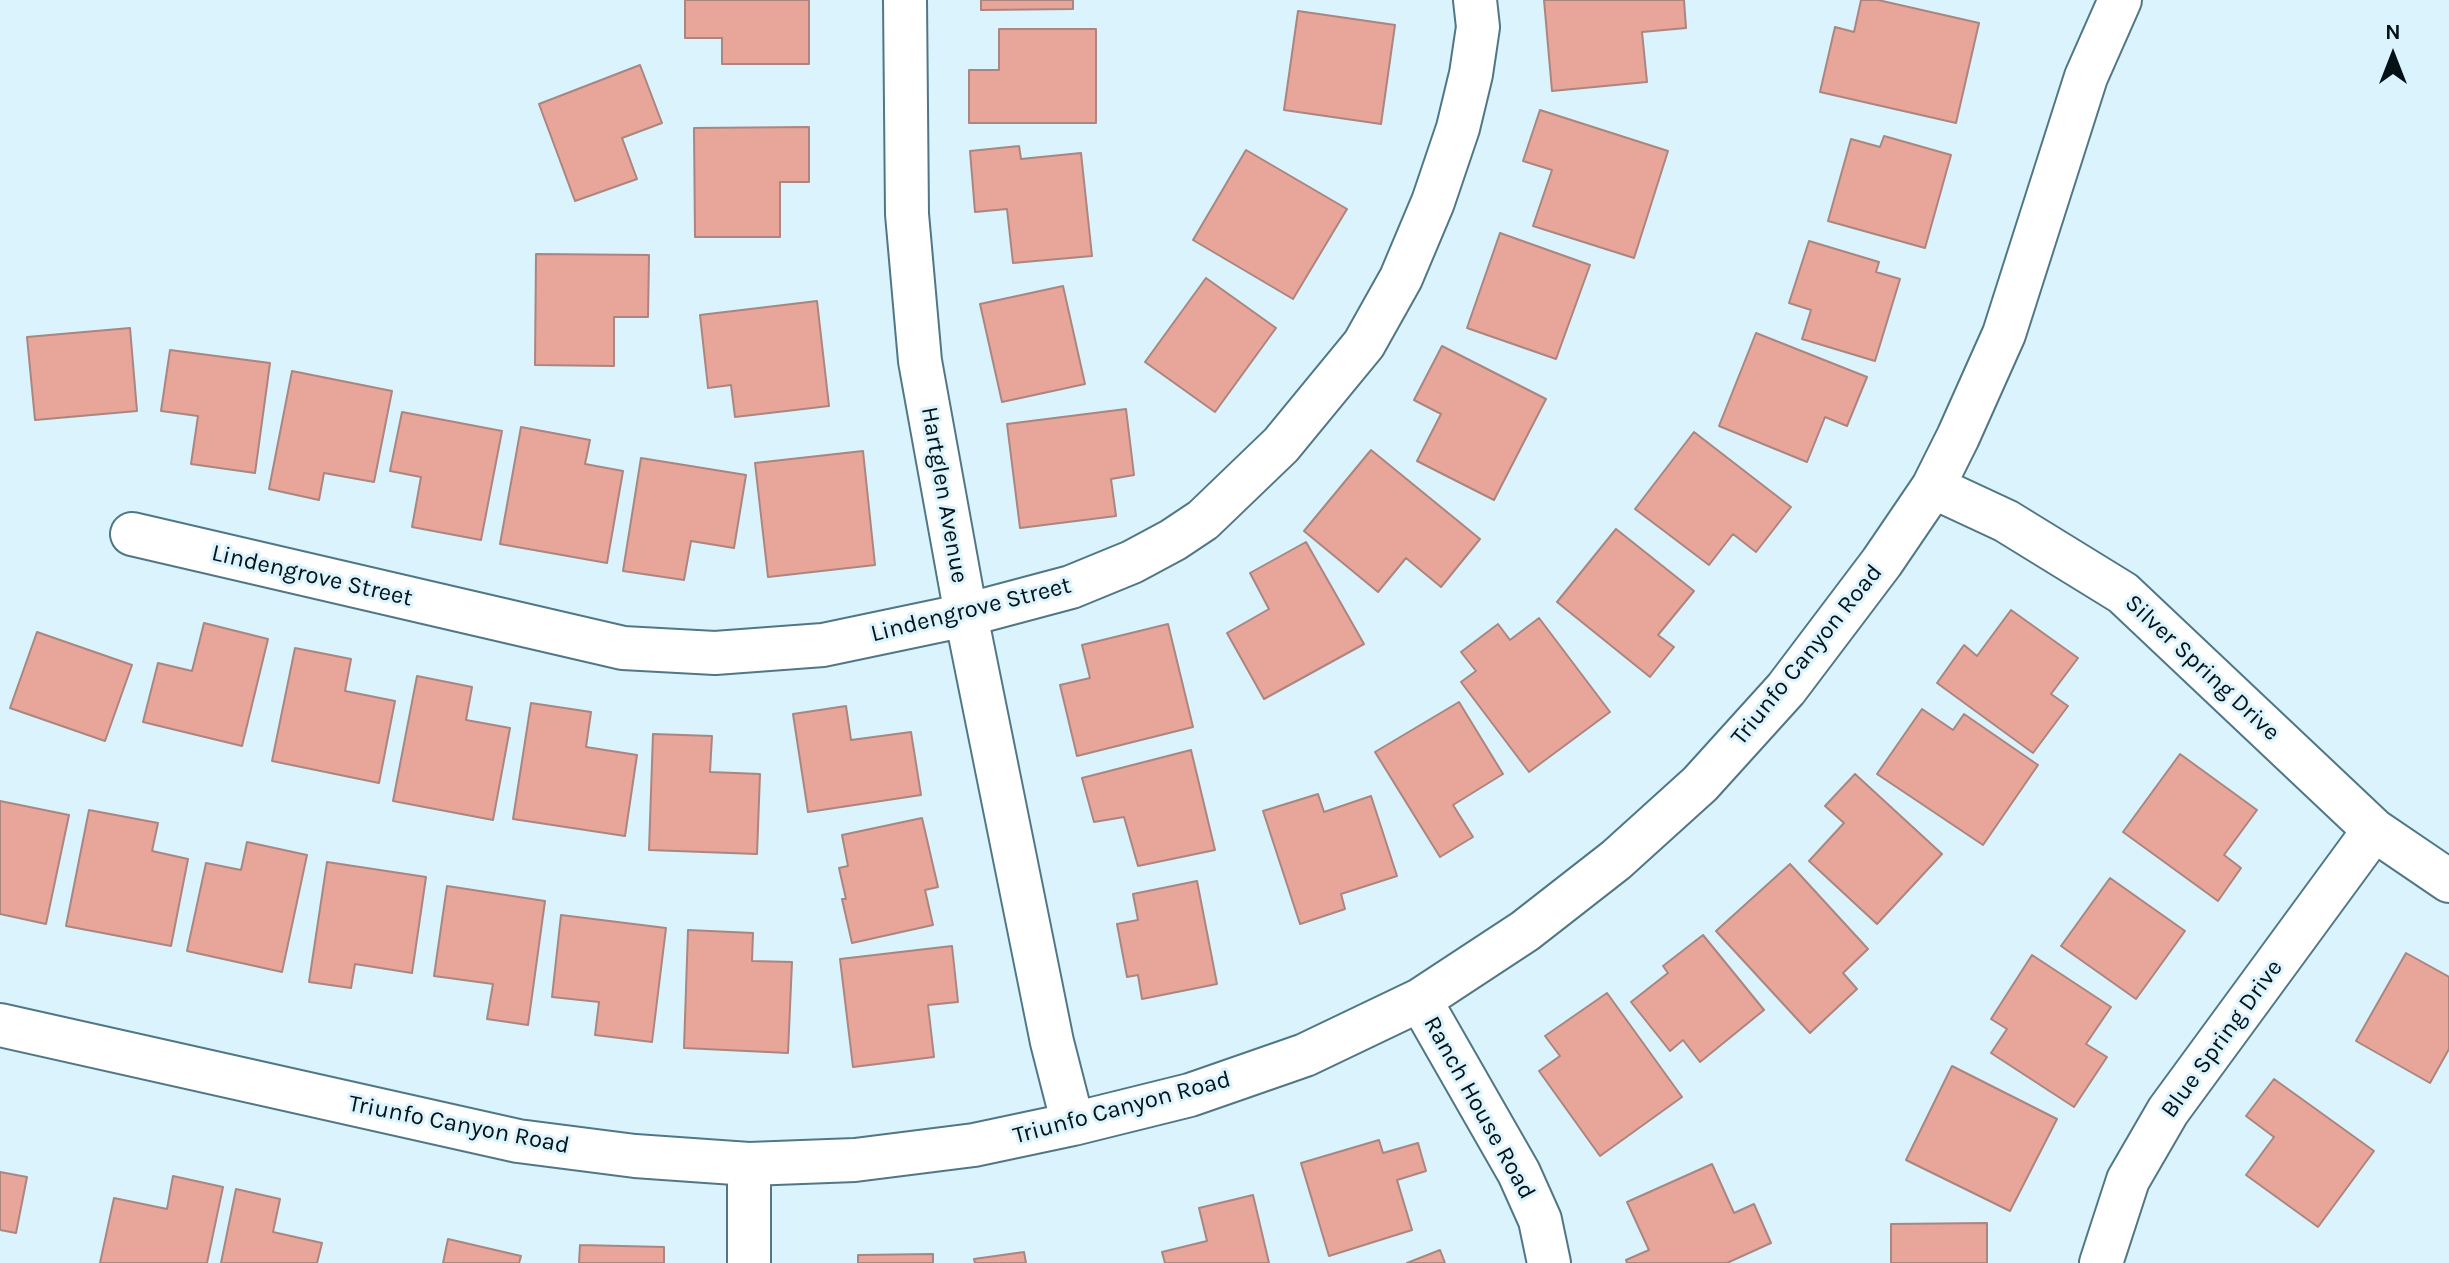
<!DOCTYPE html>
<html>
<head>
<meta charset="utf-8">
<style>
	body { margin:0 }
	#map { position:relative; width:2449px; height:1263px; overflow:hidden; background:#daf3fc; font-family:Karla,sans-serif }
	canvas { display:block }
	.north { position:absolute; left:2353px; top:16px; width:80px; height:80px; -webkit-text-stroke:6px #daf3fc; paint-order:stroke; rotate:0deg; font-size:22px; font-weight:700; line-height:32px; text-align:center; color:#041218 }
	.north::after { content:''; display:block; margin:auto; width:28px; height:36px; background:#041218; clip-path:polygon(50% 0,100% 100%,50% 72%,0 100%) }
</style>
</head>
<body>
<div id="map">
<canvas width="2449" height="1263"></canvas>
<div class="north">N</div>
</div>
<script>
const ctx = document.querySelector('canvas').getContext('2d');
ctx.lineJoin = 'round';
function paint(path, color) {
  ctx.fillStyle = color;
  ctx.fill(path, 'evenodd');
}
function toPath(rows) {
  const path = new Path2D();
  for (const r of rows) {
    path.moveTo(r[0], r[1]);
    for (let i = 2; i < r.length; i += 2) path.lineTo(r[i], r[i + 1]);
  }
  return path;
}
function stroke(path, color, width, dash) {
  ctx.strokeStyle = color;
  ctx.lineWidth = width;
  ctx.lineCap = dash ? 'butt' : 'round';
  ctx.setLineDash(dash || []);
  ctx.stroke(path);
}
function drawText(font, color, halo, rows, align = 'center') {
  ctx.font = font + ' Karla,sans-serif';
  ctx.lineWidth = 6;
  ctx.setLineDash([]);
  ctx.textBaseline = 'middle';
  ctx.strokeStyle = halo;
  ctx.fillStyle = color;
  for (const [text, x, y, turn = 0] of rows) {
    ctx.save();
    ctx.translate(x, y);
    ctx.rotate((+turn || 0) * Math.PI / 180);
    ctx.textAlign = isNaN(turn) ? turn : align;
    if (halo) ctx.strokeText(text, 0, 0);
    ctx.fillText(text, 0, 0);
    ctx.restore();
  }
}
const building = toPath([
	[685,0,809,0,809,64,722,64,722,38,685,38,685,0],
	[981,0,1073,0,1073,9,981,10,981,0],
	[1544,0,1684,0,1686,28,1642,32,1647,82,1552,91,1544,0],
	[1861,0,1878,0,1979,23,1956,123,1820,92,1835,27,1854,32,1861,0],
	[1298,11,1395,25,1381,124,1284,110,1298,11],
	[999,29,1096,29,1096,123,969,123,969,70,999,70,999,29],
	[640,65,662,123,622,138,637,179,575,201,539,104,640,65],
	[1540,110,1668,151,1634,258,1533,226,1552,170,1523,161,1540,110],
	[809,127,809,182,780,182,780,237,695,237,694,128,809,127],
	[1884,136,1951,155,1925,248,1828,221,1851,139,1880,147,1884,136],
	[1019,146,1021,159,1081,153,1092,256,1013,263,1007,209,975,212,970,151,1019,146],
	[1246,150,1347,209,1293,299,1193,240,1246,150],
	[1500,233,1590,265,1556,359,1467,328,1500,233],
	[1809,241,1879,262,1876,272,1900,279,1875,361,1802,339,1811,310,1789,303,1809,241],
	[536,254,649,255,648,317,614,317,614,366,535,365,536,254],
	[1206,278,1276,328,1215,412,1145,362,1206,278],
	[1063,286,1085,384,1002,402,980,304,1063,286],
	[817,301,829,406,735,417,731,385,708,388,700,315,817,301],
	[130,328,137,411,35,420,27,337,130,328],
	[1756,333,1867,377,1847,426,1825,417,1807,462,1719,426,1756,333],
	[1442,346,1546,399,1494,500,1417,461,1441,414,1414,400,1442,346],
	[170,350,270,363,255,473,191,464,198,416,161,411,170,350],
	[292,371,392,391,374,482,324,473,319,500,269,489,292,371],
	[1126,409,1134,475,1111,479,1116,516,1020,528,1007,424,1126,409],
	[402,412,502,431,481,540,412,527,421,477,390,471,402,412],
	[521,427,590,440,585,464,623,471,607,563,500,544,521,427],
	[1694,432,1791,507,1756,552,1733,534,1709,565,1635,509,1694,432],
	[1371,450,1480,539,1441,587,1406,558,1378,592,1304,531,1371,450],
	[863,451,875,565,768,577,755,463,863,451],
	[641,458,746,475,734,548,691,541,684,580,623,571,641,458],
	[1616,529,1694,591,1658,635,1674,647,1650,677,1557,602,1616,529],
	[1306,542,1364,644,1264,699,1227,633,1269,609,1250,573,1306,542],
	[2011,610,2078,658,2051,694,2068,706,2033,753,1937,683,1964,645,1977,656,2011,610],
	[1539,618,1610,712,1529,772,1461,682,1476,671,1461,652,1498,624,1510,640,1539,618],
	[204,623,268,639,242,746,143,722,158,663,192,671,204,623],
	[1168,624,1193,727,1077,756,1060,685,1090,678,1082,645,1168,624],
	[37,632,132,665,105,741,10,708,37,632],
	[295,648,351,659,345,691,395,701,379,783,272,761,295,648],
	[417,676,472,687,466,720,510,728,493,820,393,801,417,676],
	[1459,702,1503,774,1453,805,1473,837,1440,857,1375,752,1459,702],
	[531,703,591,712,586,747,637,755,625,836,513,819,531,703],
	[846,706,851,740,911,732,921,795,808,812,793,714,846,706],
	[1922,709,1953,730,1964,714,2038,765,1983,845,1877,774,1922,709],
	[653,734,712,736,710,772,760,774,757,854,649,850,653,734],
	[1191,750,1215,850,1138,866,1124,817,1094,822,1082,778,1191,750],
	[2180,754,2257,810,2224,855,2241,868,2218,901,2123,832,2180,754],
	[1855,774,1942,854,1877,924,1809,861,1844,823,1825,806,1855,774],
	[1318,794,1324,812,1371,796,1397,876,1341,894,1345,909,1300,924,1263,811,1318,794],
	[0,801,69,815,46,924,0,914,0,801],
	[89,810,158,823,152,851,188,859,171,946,66,926,89,810],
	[922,818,938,887,925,890,933,925,852,943,842,899,846,899,839,868,848,866,842,835,922,818],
	[247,842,307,855,282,972,187,951,206,863,241,870,247,842],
	[327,862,426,877,412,973,355,964,351,988,309,982,327,862],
	[1790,864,1868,949,1843,973,1857,989,1810,1033,1716,931,1790,864],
	[2110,878,2185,931,2136,999,2061,946,2110,878],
	[1197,881,1217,984,1142,999,1138,975,1127,977,1117,924,1138,920,1133,894,1197,881],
	[447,886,545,901,528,1025,487,1019,493,984,434,976,447,886],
	[561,915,666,928,652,1042,595,1035,599,1002,552,997,561,915],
	[688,930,753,933,752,961,792,962,788,1053,684,1048,688,930],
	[1703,935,1764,1010,1700,1062,1683,1040,1670,1051,1631,1002,1668,973,1663,966,1703,935],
	[952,946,958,1002,928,1005,934,1057,853,1067,840,959,952,946],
	[2406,953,2449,977,2449,1049,2430,1083,2356,1041,2406,953],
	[2032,955,2111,1007,2086,1044,2107,1057,2074,1107,1991,1053,2007,1029,1991,1019,2032,955],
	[1607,993,1682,1097,1600,1156,1539,1071,1560,1056,1545,1036,1607,993],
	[1952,1066,2057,1119,2010,1211,1906,1160,1952,1066],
	[2274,1079,2374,1151,2318,1227,2246,1175,2274,1137,2246,1116,2274,1079],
	[1379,1140,1383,1153,1418,1143,1426,1171,1397,1180,1412,1230,1329,1256,1301,1163,1379,1140],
	[1712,1164,1734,1213,1754,1204,1771,1243,1727,1263,1627,1263,1626,1260,1649,1250,1627,1202,1712,1164],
	[0,1172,27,1177,16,1233,0,1230,0,1172],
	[173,1176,223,1187,207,1263,100,1263,114,1198,167,1209,173,1176],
	[236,1189,280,1199,273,1232,322,1243,317,1263,221,1263,236,1189],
	[1253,1195,1269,1263,1165,1263,1162,1252,1207,1241,1199,1208,1253,1195],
	[1987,1223,1987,1263,1891,1263,1891,1224,1987,1223],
	[448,1239,521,1256,519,1263,443,1263,448,1239],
	[580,1245,664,1247,664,1263,579,1263,580,1245],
	[1440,1250,1445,1263,1407,1263,1440,1250],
	[1024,1252,1026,1263,975,1263,974,1259,1024,1252],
	[933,1254,933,1263,858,1263,858,1255,933,1254]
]);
const street = toPath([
	[905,0,907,214,920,361,966,615,1052,1042,1073,1124],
	[1933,487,2006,521,2123,593,2374,830,2449,881],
	[132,534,623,648,715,653,823,645,966,615,1071,587,1132,562,1173,540,1203,520,1281,445,1364,344,1401,278,1433,202,1458,128,1471,74,1478,27,1475,0],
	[1420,1000,1519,1173,1540,1220,1549,1263],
	[0,1025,518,1141,635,1156,749,1164,855,1160,974,1145,1073,1124,1190,1095,1305,1055,1420,1000,1525,931,1616,860,1700,784,1786,689,1882,562,1933,487,1958,437,2004,334,2086,77,2120,0],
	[749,1164,749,1263],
	[2101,1263,2128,1180,2168,1111,2374,830]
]);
const streetNames = [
	["Hartglen Avenue",944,495,80],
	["Lindengrove Street",312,576,13],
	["Lindengrove Street",971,610,-14],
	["Triunfo Canyon Road",1807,655,-51],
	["Silver Spring Drive",2202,668,43],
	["Blue Spring Drive",2222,1039,-54],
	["Triunfo Canyon Road",1122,1108,-15],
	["Ranch House Road",1479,1108,61],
	["Triunfo Canyon Road",459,1125,11]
];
paint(building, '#e8a69a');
stroke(building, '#ab857f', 2);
stroke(street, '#517785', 46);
stroke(street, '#fff', 42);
drawText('24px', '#041218', '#daf3fc', streetNames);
</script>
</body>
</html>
